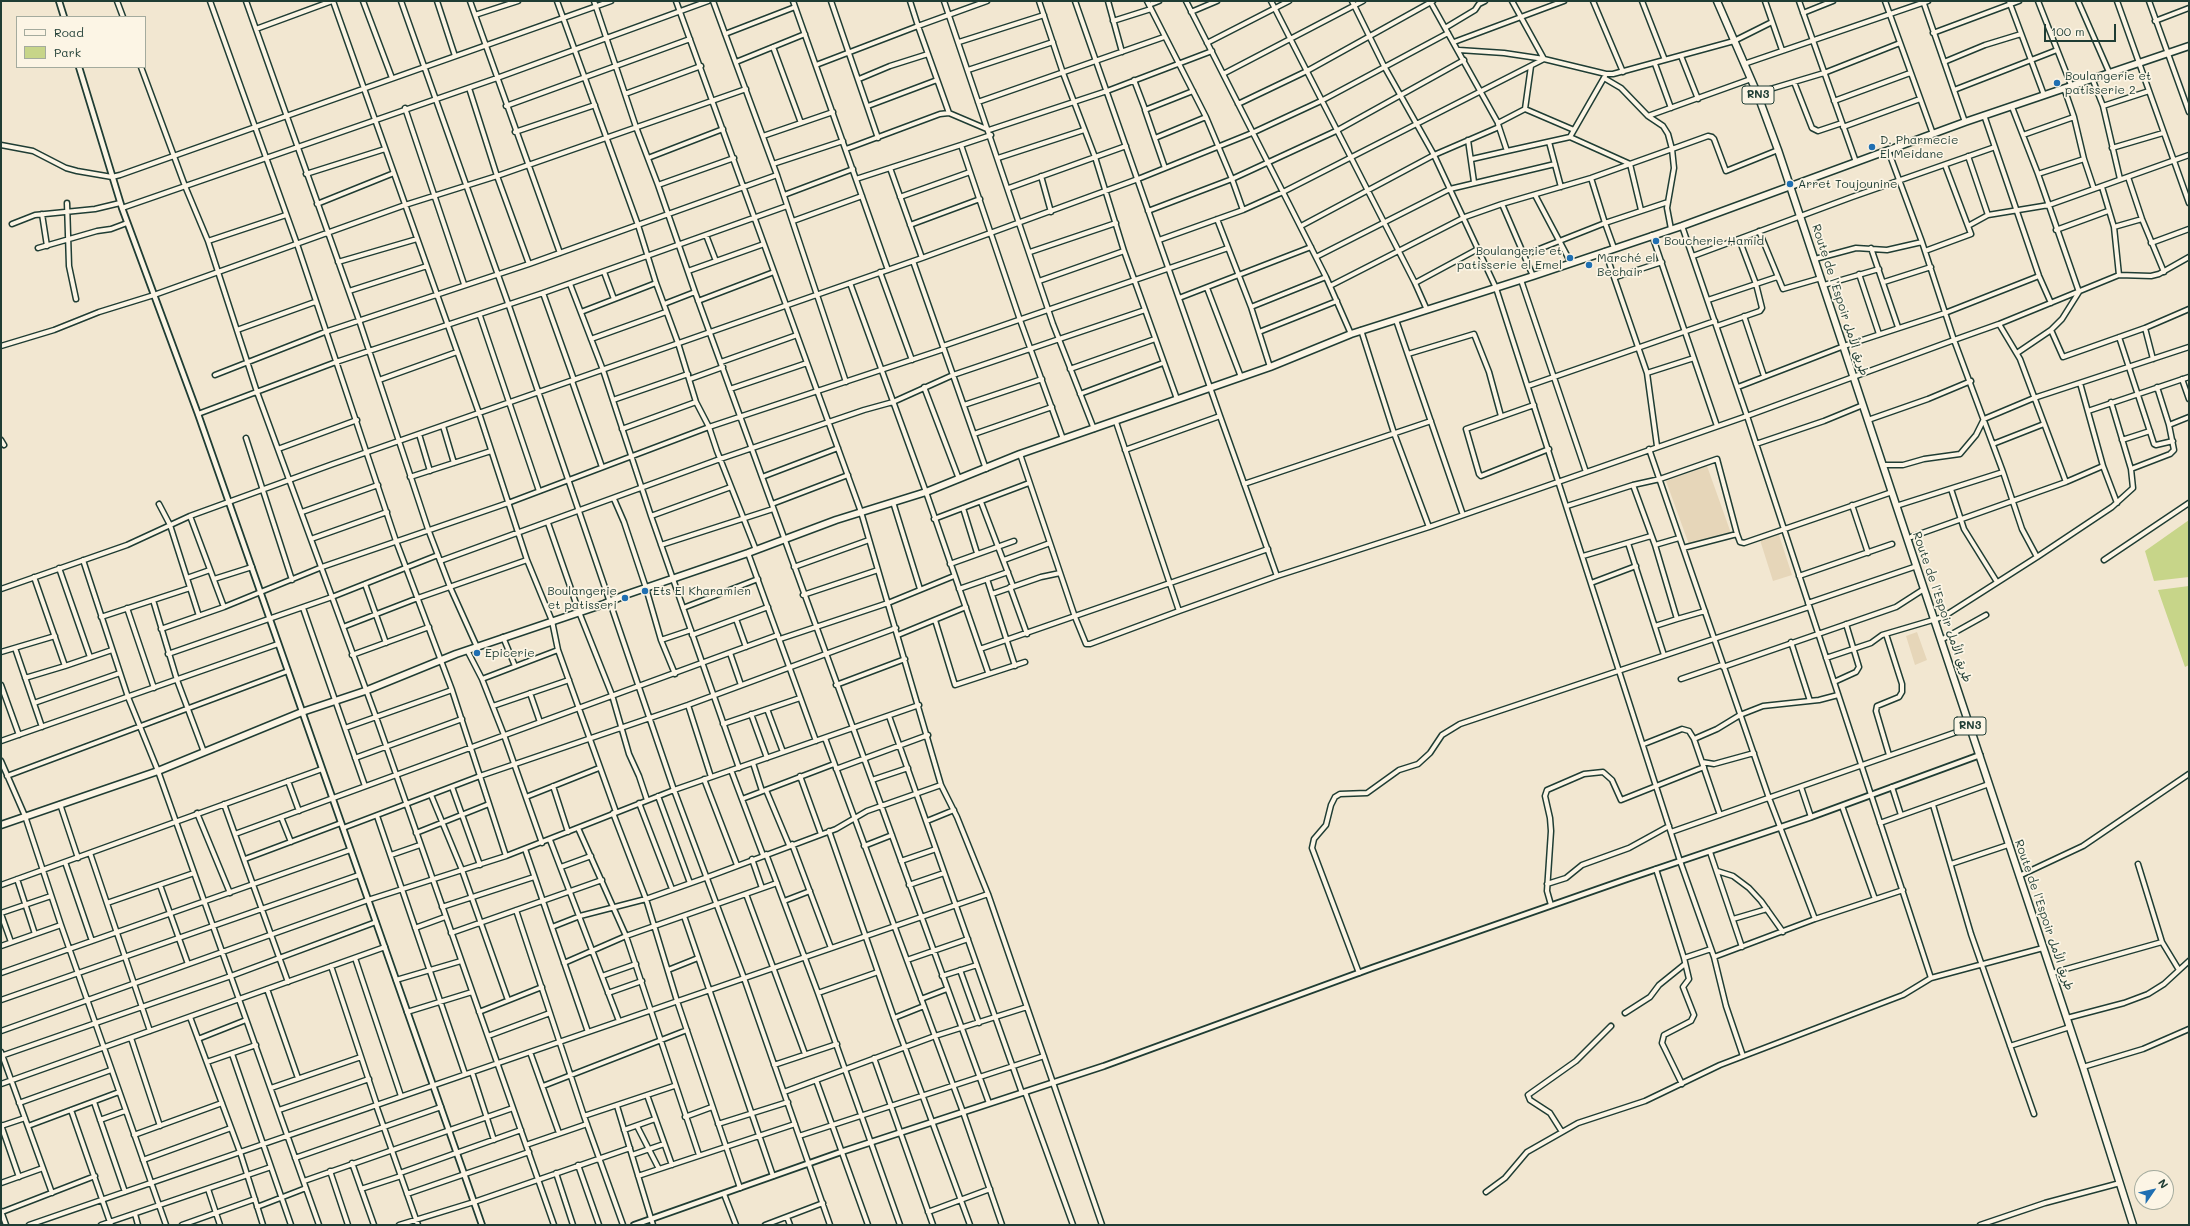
<!DOCTYPE html>
<html>
<head>
<meta charset="utf-8">
<style>
	body { margin:0 }
	#map { position:relative; width:2190px; height:1226px; overflow:hidden; background:#f2e7d1; font-family:Mali,sans-serif }
	canvas { display:block }
	.frame { position:absolute; inset:0; border:2px solid #1f3d34; pointer-events:none }
	.legend { position:absolute; left:16px; top:16px; width:130px; height:52px; box-sizing:border-box; background:#fcf5e5; border:1px solid #a4ab9e; margin:0; padding:5px 7px; list-style:none; font-size:12px; color:#1f3d34 }
	.legend li { display:flex; align-items:center; gap:8px; height:20px }
	.legend b { width:20px; border:1px solid #a4ab9e }
	.north { position:absolute; left:2134px; top:1170px; width:40px; height:40px; box-sizing:border-box; background:#fcf5e5; border:1px solid #a4ab9e; border-radius:50%; rotate:56deg; font-size:11px; font-weight:700; line-height:16px; text-align:center; color:#1f3d34 }
	.north::after { content:''; display:block; margin:auto; width:14px; height:18px; background:#1f6fb2; clip-path:polygon(50% 0,100% 100%,50% 72%,0 100%) }
	.scale { position:absolute; left:2044px; top:24px; width:72px; height:18px; box-sizing:border-box; border:2px solid #1f3d34; border-top:0; padding-left:5px; font-size:12px; line-height:14px; white-space:nowrap; color:#1f3d34; -webkit-text-stroke:3px #fcf5e5; paint-order:stroke }
</style>
</head>
<body>
<div id="map">
<canvas width="2190" height="1226"></canvas>
<div class="frame"></div>
<ul class="legend">
<li><b style="height:5px;background:#fcf5e5"></b>Road</li>
<li><b style="height:11px;background:#c7d589"></b>Park</li>
</ul>
<div class="north">N</div>
<div class="scale">100 m</div>
</div>
<script>
const ctx = document.querySelector('canvas').getContext('2d');
ctx.lineJoin = 'round';
function paint(path, color) {
  ctx.fillStyle = color;
  ctx.fill(path, 'evenodd');
}
function toPath(rows) {
  const path = new Path2D();
  for (const r of rows) {
    path.moveTo(r[0], r[1]);
    for (let i = 2; i < r.length; i += 2) path.lineTo(r[i], r[i + 1]);
  }
  return path;
}
function stroke(path, color, width, dash) {
  ctx.strokeStyle = color;
  ctx.lineWidth = width;
  ctx.lineCap = dash ? 'butt' : 'round';
  ctx.setLineDash(dash || []);
  ctx.stroke(path);
}
function drawText(font, color, halo, rows, align = 'center') {
  ctx.font = font + ' Mali,"Playpen Sans Arabic",sans-serif';
  ctx.lineWidth = 3.5;
  ctx.setLineDash([]);
  ctx.textBaseline = 'middle';
  ctx.strokeStyle = halo;
  ctx.fillStyle = color;
  for (const [text, x, y, turn = 0] of rows) {
    ctx.save();
    ctx.translate(x, y);
    ctx.rotate((+turn || 0) * Math.PI / 180);
    ctx.textAlign = isNaN(turn) ? turn : align;
    if (halo) ctx.strokeText(text, 0, 0);
    ctx.fillText(text, 0, 0);
    ctx.restore();
  }
}
const built = toPath([
	[1707,466,1732,536,1691,550,1666,481],
	[1778,532,1792,575,1773,581,1760,540],
	[1917,632,1927,660,1915,665,1906,636]
]);
const green = toPath([
	[2189,520,2189,577,2154,581,2145,551],
	[2189,586,2189,665,2185,667,2158,590]
]);
const minor = toPath([
	[117,1,123,17],
	[210,1,297,244,396,541,452,690,506,856],
	[246,1,359,320,428,529,450,587,477,647],
	[333,1,479,413,527,560,552,621,558,650,616,812],
	[363,1,392,78],
	[401,1,509,306,674,790,744,978,830,1225],
	[437,1,455,56],
	[470,1,560,253],
	[557,1,638,225,656,283,678,343,696,402,709,427,717,451,756,550],
	[594,1,636,127,658,185,695,292,989,1103],
	[676,1,861,512,941,785,957,817,988,894,1102,1225],
	[713,1,777,175,846,382],
	[793,1,888,270],
	[831,1,878,138],
	[944,1,1053,324,1094,429],
	[1039,1,1063,73,1095,157,1124,251,1177,399],
	[1075,1,1220,416,1277,576,1429,527],
	[1108,1,1122,52],
	[1147,1,1206,117,1232,179,1243,210],
	[1186,1,1326,277,1351,334],
	[1271,1,1415,283,1427,310],
	[1352,1,1384,66,1434,155,1499,127],
	[1430,1,1498,123,1525,109],
	[1512,1,1544,59],
	[1593,1,1623,72],
	[1642,1,1665,60],
	[1765,1,1782,50],
	[1799,1,1856,162],
	[1885,1,1933,134],
	[1923,1,1965,122],
	[2009,1,2044,95],
	[2038,1,2071,85],
	[2078,1,2109,72],
	[2117,1,2189,203],
	[2149,1,2189,112],
	[1149,5,1159,1],
	[1191,12,1217,1],
	[1803,13,1833,1],
	[475,15,518,1],
	[1113,21,1151,9],
	[2155,21,2189,8],
	[1445,28,1475,10,1479,4,1485,1],
	[256,29,332,1],
	[1933,33,2019,1],
	[725,34,795,7],
	[959,42,1044,15],
	[1454,42,1564,1],
	[1207,43,1289,1],
	[773,47,801,123],
	[1459,50,1504,53,1544,59,1606,74,1613,74,1734,41,1772,22],
	[1681,56,1698,99],
	[736,62,805,34],
	[1944,62,1985,45,2021,34],
	[1655,64,1671,108],
	[1744,64,1928,1],
	[816,65,918,26,910,1],
	[1531,66,1525,109,1574,130],
	[141,67,185,186,208,241,257,392,376,717,554,1225],
	[968,70,1053,42],
	[1223,74,1363,1],
	[1604,78,1621,88,1648,116,1663,126,1668,134,1672,149,1708,136,1712,137,1714,139,1726,171,1778,150],
	[2092,78,2103,106,2120,179],
	[859,79,890,66,928,54],
	[1134,80,1145,109],
	[1794,82,1812,128,1818,131,1842,123],
	[469,88,497,176,529,264],
	[2064,88,2074,117,2084,159,2094,189],
	[1954,90,2057,50],
	[1757,93,1824,73,1900,43],
	[625,94,701,66],
	[1834,101,1910,73],
	[978,102,1164,37],
	[1238,104,1307,71,1433,1],
	[506,106,690,39],
	[868,106,937,80],
	[2103,106,2149,91],
	[2012,107,2038,174,2079,292,2062,319,2051,330,2017,353],
	[405,108,464,284],
	[949,113,918,26,987,1],
	[1984,115,2039,276,2051,303],
	[1648,116,1751,79],
	[1498,124,1507,151,1570,137,1605,76],
	[1843,127,1920,99],
	[515,132,595,105],
	[991,135,961,145,1020,320,1063,439],
	[2023,135,2074,117],
	[763,136,833,112],
	[1570,137,1630,164,1672,149,1674,168,1667,208,1671,229],
	[1155,138,1206,117],
	[1468,140,1474,182],
	[1549,142,1561,187],
	[1,145,33,151,66,168,77,171,112,177,120,175,611,1],
	[2112,148,2163,133],
	[846,149,940,114,949,113,989,130,1107,91,1212,51],
	[1968,156,1988,215],
	[648,158,723,129],
	[998,158,1084,130],
	[1472,159,1507,151],
	[773,164,843,141],
	[890,168,922,258],
	[1165,168,1145,110,1193,91],
	[306,174,385,149],
	[2038,174,2084,159],
	[1041,176,1051,212],
	[2128,177,2142,219,2164,272],
	[1591,178,1605,223,1668,202],
	[856,179,961,145],
	[658,185,734,158],
	[2102,187,2114,227,2119,275,2151,276,2159,274,2189,257],
	[1009,188,1126,146],
	[784,195,853,169],
	[1535,195,1571,263],
	[900,197,970,172],
	[67,203,69,266,76,299],
	[317,204,394,173],
	[1502,204,1591,178,1630,164,1641,210],
	[122,208,497,78,708,1],
	[1148,211,1232,179,1336,131,1464,60],
	[42,214,47,246],
	[1217,219,1251,307],
	[793,221,862,196],
	[12,224,35,215,95,209,120,203],
	[910,225,980,199],
	[1301,226,1434,155,1496,288,1680,861,1714,957,1815,919],
	[1682,226,1747,416,1931,978],
	[1968,226,1988,215,2049,205,2189,155],
	[2114,227,2142,219],
	[2056,230,2108,211],
	[1759,231,1783,289,1821,278],
	[706,235,716,261],
	[1652,235,1717,426],
	[1159,240,1243,210,1283,192,1544,59],
	[208,241,286,215],
	[2151,243,2189,229],
	[38,248,97,231,111,229,127,223],
	[1871,248,1898,327],
	[1605,251,1647,373,1657,446],
	[1925,251,1971,234,1945,165],
	[1030,252,1116,223],
	[1524,255,1605,223,1614,248],
	[1693,256,1852,197,1995,147],
	[1316,257,1450,189,1555,164],
	[1815,259,1856,248,1887,250,1922,242],
	[913,261,986,469],
	[338,262,417,239],
	[688,271,764,244],
	[604,272,614,299],
	[880,272,912,360],
	[1859,274,1879,334],
	[1616,277,1662,262],
	[1521,280,1586,472],
	[1039,281,1124,251],
	[1884,282,1931,267],
	[850,283,926,492,988,672],
	[1415,283,1478,249],
	[570,284,603,370,651,516,739,768],
	[1824,285,1879,269],
	[1330,286,1465,217,1502,204,1533,276],
	[1207,288,1241,377],
	[349,291,427,266],
	[1179,298,1311,247],
	[1708,300,1777,277],
	[698,301,774,272],
	[664,304,695,292],
	[581,312,656,283],
	[480,316,539,491],
	[1744,316,1764,376],
	[1396,320,1463,515],
	[1999,324,2020,359,2066,482],
	[1717,326,1760,311,1762,308,1756,284,1739,239],
	[237,330,315,302],
	[1361,330,1394,433,1429,527,1747,416,1954,340,1922,242,1888,150],
	[2051,330,2063,357,2145,328],
	[1259,332,1337,301],
	[2119,337,2154,444,2156,445,2173,441],
	[591,339,666,312],
	[1,346,54,330,99,312,154,295,405,205,497,176,746,89],
	[943,346,1228,248],
	[1408,354,1474,334,1489,372,1501,416],
	[2153,359,2145,328,2189,309],
	[721,362,797,335],
	[1270,367,1251,307,1326,277],
	[1070,369,1155,339],
	[1647,373,1694,358],
	[215,375,325,332,529,264,777,175],
	[690,379,723,367],
	[2182,379,2189,399],
	[379,380,457,352],
	[574,380,543,293,787,206],
	[572,381,602,467],
	[1528,386,1715,321],
	[924,387,959,479],
	[1738,387,1844,346,1945,313,2039,276],
	[730,389,807,363],
	[1080,394,1163,363],
	[613,400,688,374],
	[964,405,1042,379],
	[1534,405,1466,429,1479,474,1481,476,1549,449],
	[2088,411,2189,377],
	[198,414,336,362,543,293],
	[1868,420,1928,399,1971,381],
	[1116,422,1179,611,1277,576],
	[2169,425,2189,417],
	[443,426,454,463],
	[622,429,696,402],
	[419,434,430,471],
	[974,434,1052,407],
	[246,438,292,580],
	[1,440,4,445],
	[2122,440,2150,431],
	[1756,444,1824,421,1863,405],
	[1993,444,2044,424],
	[278,449,357,420],
	[1649,449,1769,798,1815,919,1903,890],
	[1125,450,1220,416],
	[1020,454,1075,617,1086,644,1090,644,1179,611],
	[1883,465,1903,465,1924,459,1960,454,1976,435,1984,419,2034,398,2189,347],
	[2103,466,2117,503],
	[2131,469,2170,454,2174,450,2169,425,2157,387],
	[410,477,491,451],
	[762,477,838,448],
	[1244,484,1431,421],
	[1633,485,1655,545,1677,619,1655,626],
	[1951,489,1964,529,1997,582],
	[614,499,624,522,646,588,661,640,675,674],
	[893,502,920,589],
	[981,502,1013,586],
	[159,504,170,525,199,616],
	[772,504,848,475],
	[1852,505,1868,553],
	[1567,506,1633,485,1660,479,1717,459,1737,534,1740,542,1744,543,1892,492],
	[1896,506,2003,472,1954,340,1999,324,2119,275],
	[963,508,977,553],
	[302,512,378,485],
	[190,516,224,607],
	[651,516,731,487],
	[934,519,1029,483],
	[548,523,579,612,612,695,629,754,639,776,647,800],
	[1911,537,2066,482,2103,466,2080,383],
	[311,539,387,512],
	[1628,543,1664,655],
	[661,545,773,509],
	[1655,545,1679,538],
	[1683,548,1737,534],
	[748,553,816,741],
	[1583,556,1651,536],
	[2037,557,2112,507,2133,488,2131,469,2111,402],
	[83,560,128,697,158,771,319,1225],
	[1004,560,1050,543],
	[2104,560,2189,503],
	[440,561,720,459,864,410,893,402,953,375,1145,310],
	[950,564,1014,541],
	[794,567,869,540],
	[59,568,90,657],
	[1799,576,1892,544],
	[34,577,65,666,112,650],
	[187,578,210,570],
	[214,579,252,567],
	[987,579,1015,666],
	[1591,583,1636,566],
	[365,584,386,643],
	[1010,587,1027,634],
	[1,589,127,545,190,516,333,464,922,258,1138,179,1252,133,1321,101,1448,33],
	[959,589,1008,572],
	[992,594,1041,577,1060,573],
	[803,595,878,570],
	[153,600,177,680,204,752],
	[1808,603,1917,566],
	[127,608,154,688],
	[303,608,365,786],
	[683,608,758,579],
	[101,617,190,588],
	[736,619,746,647],
	[1677,619,1705,611],
	[935,620,955,685,1025,662],
	[343,627,418,598,527,560],
	[161,629,224,607,322,567,508,503,709,427,944,349],
	[1886,634,1902,684,1902,692,1899,697,1877,706,1876,711,1889,755],
	[692,635,768,607],
	[898,635,966,607],
	[503,637,515,666],
	[780,639,888,603,954,576],
	[661,640,691,630],
	[1941,640,1986,615],
	[1791,642,1810,701],
	[15,648,42,727],
	[980,649,1268,549],
	[467,650,482,679,504,735,542,843],
	[1,652,55,636],
	[730,653,741,685],
	[168,654,332,597,438,555],
	[352,655,429,627],
	[1826,658,1871,643,1882,635,1943,617,2037,557,2022,529,2003,472],
	[1723,667,1896,607,1924,589],
	[25,678,65,666],
	[482,679,558,650],
	[1681,679,1722,665],
	[1834,682,1856,672,1859,667,1846,624],
	[1,685,19,735],
	[836,685,905,659],
	[530,693,540,722],
	[34,703,120,673],
	[688,705,711,777],
	[493,706,569,680],
	[767,709,783,752],
	[751,714,767,758],
	[889,716,1022,1093],
	[723,724,800,698],
	[345,728,452,690],
	[825,738,963,1112,1002,1225],
	[1694,739,1717,729,1740,715,1763,706,1819,700,1838,695],
	[1,741,278,644],
	[1644,744,1682,729,1689,731,1694,739,1720,815],
	[355,758,462,719],
	[1,761,25,816,61,925,166,1225],
	[1702,762,1714,764,1754,753],
	[753,763,762,791],
	[836,769,928,735],
	[731,770,763,855],
	[7,776,288,671],
	[800,776,821,834],
	[704,779,737,865],
	[872,780,908,768],
	[288,781,299,811],
	[553,786,568,832],
	[452,787,480,865],
	[1801,787,1811,817],
	[1892,787,1901,815],
	[766,790,789,845],
	[431,795,462,870,508,1000],
	[658,796,690,883],
	[526,797,599,768],
	[742,799,834,764],
	[639,803,672,889],
	[60,804,78,858],
	[224,804,288,982],
	[1933,805,1971,934,2034,1114],
	[1842,806,1875,899],
	[197,813,230,893],
	[613,813,646,899,677,1001,740,1188],
	[377,816,465,1074],
	[281,817,291,842],
	[927,821,954,810],
	[1880,823,1989,784],
	[343,828,480,776,688,705,896,628],
	[578,828,626,936,699,1155],
	[829,831,894,1018,970,1225],
	[1671,832,1971,727],
	[416,833,489,804],
	[235,834,778,635],
	[550,840,619,1021],
	[792,844,831,948],
	[864,846,892,835],
	[525,849,588,1032],
	[1710,852,1742,947],
	[90,853,150,1031],
	[766,854,818,993,900,1225],
	[391,855,420,845],
	[245,859,341,823],
	[752,859,762,888],
	[901,861,936,849],
	[65,862,92,941],
	[1951,864,2008,845],
	[2138,864,2162,942,2179,970],
	[561,867,591,856],
	[1656,869,1684,958,1689,979,1683,987,1694,1015,1691,1021,1664,1035,1662,1043,1682,1084],
	[1717,871,1733,876,1749,888,1761,901,1783,932],
	[2019,876,2083,846,2189,774],
	[17,879,35,934],
	[1547,884,1566,878,1582,865,1629,848,1669,826],
	[1,885,322,769],
	[160,885,188,964],
	[909,885,944,873],
	[746,894,805,1054],
	[784,901,810,891],
	[107,903,194,873],
	[1551,905,1547,891,1551,831,1550,818,1545,796,1547,790,1584,774,1603,772,1612,780,1621,800,1704,767],
	[442,907,534,877],
	[516,910,584,1116,674,1086],
	[1,913,51,896],
	[1,914,11,942],
	[684,916,773,1176],
	[1733,919,1767,909],
	[552,927,580,916,646,899,705,878,836,829,867,811,941,785],
	[415,928,445,917],
	[451,933,602,880],
	[1,946,61,925],
	[1714,957,1726,1006,1743,1056],
	[355,958,401,1096],
	[1684,958,1711,949],
	[907,960,968,939],
	[564,963,626,936,777,883],
	[331,966,377,1105],
	[668,970,698,958],
	[960,970,979,1023],
	[1,973,350,850],
	[1359,973,1312,848,1314,839,1326,825,1331,805,1335,797,1340,794,1367,793,1399,770,1418,764,1430,753,1442,735,1460,724,1809,607],
	[2052,973,2162,942],
	[602,976,636,964],
	[942,976,977,965],
	[396,980,461,961],
	[267,989,298,1078],
	[608,993,642,981],
	[818,993,878,972],
	[921,999,947,989],
	[1,1000,359,875],
	[407,1012,472,992],
	[479,1012,542,987],
	[1625,1013,1650,997,1659,985,1685,964],
	[190,1017,240,1152,263,1225],
	[894,1018,924,1006],
	[2067,1018,2124,1003,2148,994,2164,984,2189,961],
	[1,1031,368,900,506,856,674,790,919,705],
	[488,1036,550,1013],
	[131,1038,160,1126],
	[198,1039,246,1020],
	[2010,1046,2070,1027],
	[1,1052,52,1193],
	[530,1052,559,1133],
	[232,1054,291,1225],
	[1,1056,231,976,376,922],
	[874,1058,933,1225],
	[207,1062,256,1045],
	[774,1065,837,1044],
	[2083,1067,2143,1049,2189,1029],
	[472,1072,494,1140],
	[816,1080,868,1225],
	[1,1084,385,947],
	[543,1086,687,1030],
	[271,1088,361,1057],
	[784,1092,935,1036,1027,1007],
	[1025,1092,1073,1225],
	[647,1095,672,1165],
	[94,1102,125,1192],
	[19,1103,111,1070],
	[376,1105,418,1225],
	[617,1106,653,1225],
	[71,1110,111,1225],
	[279,1110,369,1079],
	[584,1116,623,1225],
	[685,1117,712,1107],
	[100,1120,125,1111],
	[718,1124,788,1102],
	[1,1125,19,1177],
	[1,1126,25,1118],
	[28,1126,119,1092],
	[637,1126,659,1169],
	[624,1130,655,1119],
	[1562,1132,1550,1113,1530,1100,1528,1095,1576,1061,1611,1026],
	[134,1135,222,1103],
	[799,1136,1044,1056],
	[526,1145,587,1124],
	[632,1155,664,1144],
	[295,1158,441,1107],
	[143,1160,231,1128],
	[352,1163,374,1225],
	[578,1165,599,1225],
	[330,1171,348,1225],
	[400,1173,521,1130],
	[556,1173,573,1225],
	[638,1176,795,1124],
	[304,1181,513,1108],
	[1,1183,43,1168],
	[208,1189,220,1225],
	[361,1189,401,1176],
	[1486,1192,1505,1178,1527,1152,1578,1123,1645,1101,1720,1065,1903,995,1931,978,2043,948],
	[407,1194,529,1152],
	[724,1194,736,1225],
	[257,1207,306,1188],
	[1,1211,6,1225],
	[2,1212,95,1176],
	[928,1212,990,1189],
	[135,1214,138,1225],
	[787,1217,790,1225],
	[29,1225,988,894],
	[101,1225,271,1167],
	[182,1225,255,1199],
	[399,1225,474,1202,630,1148],
	[765,1225,823,1203],
	[1980,1225,2045,1203,2120,1183]
]);
const tertiary = toPath([
	[59,1,64,17],
	[79,67,122,208,198,414,482,1225],
	[634,1225,841,1152,1104,1066,1372,968,1627,879,1811,817,1980,755]
]);
const primary = toPath([
	[1,825,158,771,302,712,365,691,456,654,604,604,625,595,748,553,836,520,926,492,1020,454,1270,367,1351,334,1533,276,1682,226,1965,122,2189,46]
]);
const trunk = toPath([
	[1717,1,1757,93,1778,150,2083,1067,2133,1225]
]);
const markers = [
	[2057,83,4,"#1f6fb2"],
	[1872,147,4,"#1f6fb2"],
	[1790,184,4,"#1f6fb2"],
	[1656,241,4,"#1f6fb2"],
	[1570,258,4,"#1f6fb2"],
	[1589,265,4,"#1f6fb2"],
	[645,591,4,"#1f6fb2"],
	[625,598,4,"#1f6fb2"],
	[477,653,4,"#1f6fb2"]
];
const shields = [
	[1758,95,32],
	[1970,726,32]
];
const shieldNames = [
	["RN3",1758,95],
	["RN3",1970,726]
];
const poiNames = [
	["Boulangerie et",2065,76],
	["patisserie 2",2065,90],
	["D. Pharmecie",1880,140],
	["El Meidane",1880,154],
	["Arret Toujounine",1798,184],
	["Boucherie Hamid",1664,241],
	["Boulangerie et",1562,251,"right"],
	["patisserie el Emel",1562,265,"right"],
	["Marché el",1597,258],
	["Bechair",1597,272],
	["Boulangerie",617,591,"right"],
	["et patisseri",617,605,"right"],
	["Ets El Kharamien",653,591],
	["Epicerie",485,653]
];
const streetNames = [
	["Route de l’Espoir طريق الأمل",1840,300,72],
	["Route de l’Espoir طريق الأمل",1942,607,71],
	["Route de l’Espoir طريق الأمل",2044,915,71]
];
paint(built, '#e6d6b9');
paint(green, '#c7d589');
stroke(minor, '#1f3d34', 7);
stroke(tertiary, '#1f3d34', 8);
stroke(primary, '#1f3d34', 9);
stroke(trunk, '#1f3d34', 9);
stroke(minor, '#fcf5e5', 4);
stroke(tertiary, '#fcf5e5', 4.5);
stroke(primary, '#fcf5e5', 6);
stroke(trunk, '#fcf5e5', 6);
for (const [x, y, r, color] of markers) {
  const dot = new Path2D();
  dot.arc(x, y, r, 0, 2 * Math.PI);
  ctx.fillStyle = color;
  ctx.fill(dot);
  stroke(dot, '#fcf5e5', 1.5);
}
for (const [x, y, w] of shields) {
  const box = new Path2D();
  box.roundRect(x - w / 2, y - 9, w, 18, 3);
  ctx.fillStyle = '#fcf5e5';
  ctx.fill(box);
  stroke(box, '#1f3d34', 1);
}
drawText('bold 11px', '#1f3d34', null, shieldNames);
drawText('12px', '#1f3d34', '#fcf5e5', poiNames, 'left');
drawText('12px', '#1f3d34', '#fcf5e5', streetNames);
</script>
</body>
</html>
